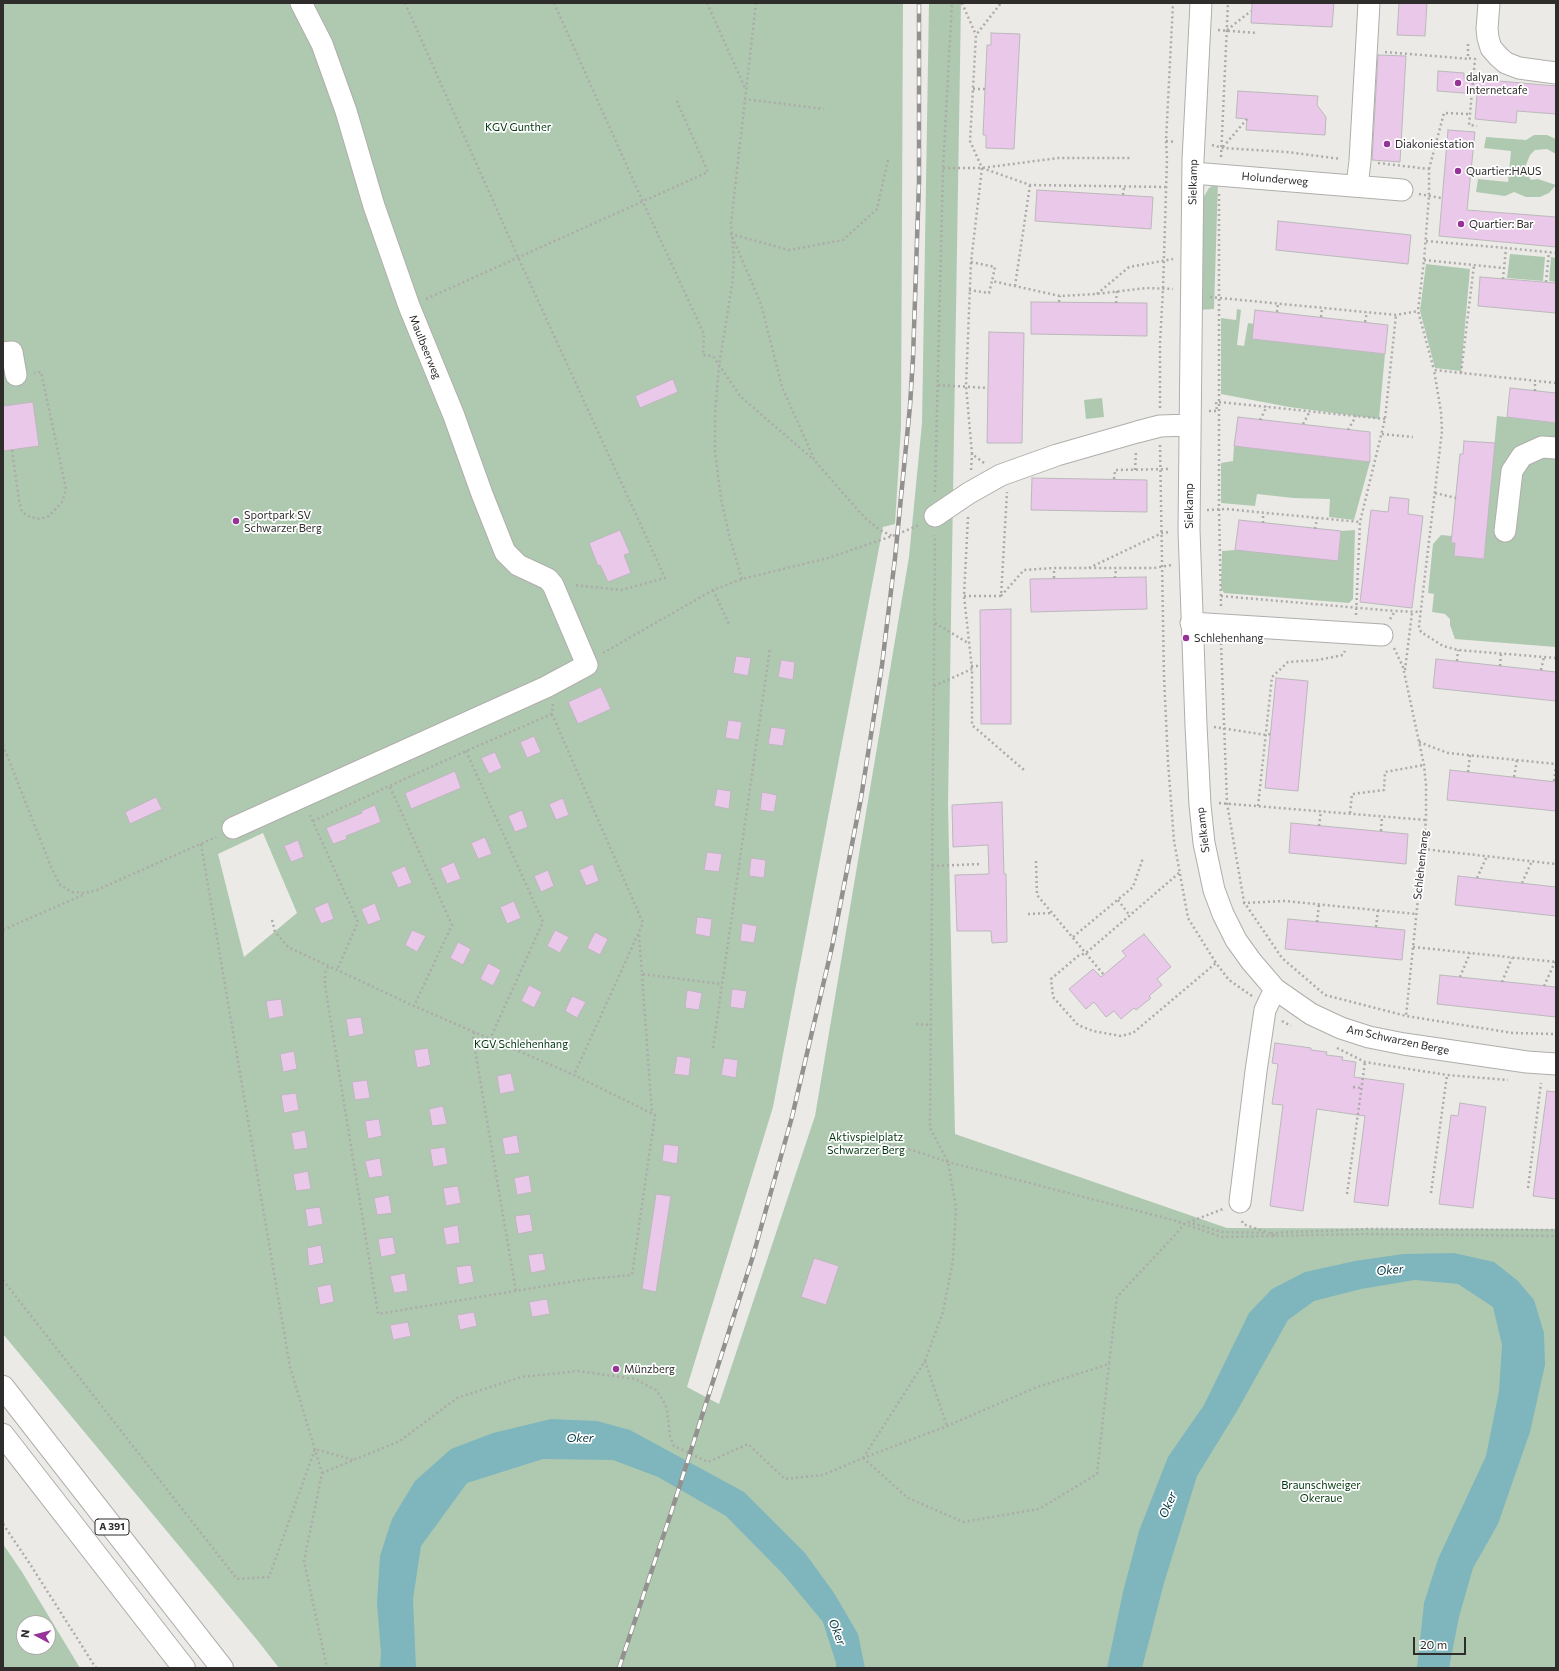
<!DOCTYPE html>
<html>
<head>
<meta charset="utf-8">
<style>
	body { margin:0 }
	#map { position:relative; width:1559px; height:1671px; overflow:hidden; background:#ebeae7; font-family:Commissioner,sans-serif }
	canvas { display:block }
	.frame { position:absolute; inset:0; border:4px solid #2e2d2c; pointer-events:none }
	.north { position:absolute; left:16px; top:1615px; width:40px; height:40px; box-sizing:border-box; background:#fff; border:1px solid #ababab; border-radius:50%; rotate:277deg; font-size:11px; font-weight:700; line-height:16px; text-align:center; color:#2e2d2c }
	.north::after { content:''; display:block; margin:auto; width:14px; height:18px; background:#973298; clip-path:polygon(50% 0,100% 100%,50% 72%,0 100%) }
	.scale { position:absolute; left:1413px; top:1637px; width:53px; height:18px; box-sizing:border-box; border:2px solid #2e2d2c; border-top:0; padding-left:5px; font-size:12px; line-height:14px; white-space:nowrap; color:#2e2d2c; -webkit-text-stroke:3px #fff; paint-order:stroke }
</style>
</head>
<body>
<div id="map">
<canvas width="1559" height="1671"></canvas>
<div class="frame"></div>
<div class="north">N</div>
<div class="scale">20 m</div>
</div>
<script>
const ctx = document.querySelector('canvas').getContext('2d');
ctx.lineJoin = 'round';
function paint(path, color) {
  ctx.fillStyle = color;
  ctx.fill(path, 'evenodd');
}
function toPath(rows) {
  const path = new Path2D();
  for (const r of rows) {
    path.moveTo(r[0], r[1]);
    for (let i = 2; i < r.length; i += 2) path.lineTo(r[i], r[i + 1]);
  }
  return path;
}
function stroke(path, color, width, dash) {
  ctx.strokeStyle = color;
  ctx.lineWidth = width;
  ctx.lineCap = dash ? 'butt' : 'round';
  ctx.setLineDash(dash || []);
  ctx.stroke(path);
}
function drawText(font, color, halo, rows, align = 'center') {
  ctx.font = font + ' Commissioner,sans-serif';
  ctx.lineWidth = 3.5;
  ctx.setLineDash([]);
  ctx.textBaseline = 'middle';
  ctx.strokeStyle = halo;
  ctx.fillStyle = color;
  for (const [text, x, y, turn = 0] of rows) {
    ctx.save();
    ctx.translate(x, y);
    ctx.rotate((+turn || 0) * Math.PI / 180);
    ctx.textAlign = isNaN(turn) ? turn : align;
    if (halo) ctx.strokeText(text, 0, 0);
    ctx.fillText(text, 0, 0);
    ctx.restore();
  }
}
const green = toPath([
	[3,3,903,3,901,427,895,524,883,527,773,1107,687,1387,719,1404,815,1116,909,557,922,423,929,3,961,3,948,803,955,1134,1227,1228,1556,1229,1556,1668,279,1668,258,1641,3,1334],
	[263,833,297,913,244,957,218,854],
	[1534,135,1547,135,1556,139,1556,154,1547,149,1535,150,1530,155,1526,165,1526,173,1531,180,1538,179,1556,185,1549,193,1540,197,1526,197,1514,192,1505,196,1476,192,1478,179,1508,182,1511,151,1484,148,1486,137,1526,140],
	[1218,182,1214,309,1199,310,1201,207,1203,198,1209,188],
	[1510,254,1545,257,1543,281,1507,278],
	[1551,257,1556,258,1556,282,1549,281],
	[1426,264,1470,269,1461,371,1435,368,1420,311],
	[1237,309,1241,310,1237,345,1244,346,1248,323,1254,324,1252,339,1385,354,1379,419,1289,407,1221,394,1221,318,1236,320],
	[1102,398,1104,417,1086,419,1084,400],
	[1497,416,1556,423,1556,442,1523,462,1556,454,1556,647,1455,639,1450,625,1450,619,1445,614,1432,612,1434,594,1428,593,1433,544,1441,535,1452,536,1455,543,1454,556,1484,559],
	[1234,446,1370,462,1354,520,1329,517,1330,499,1293,498,1257,494,1255,506,1221,503,1221,463,1233,461],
	[1355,530,1353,599,1349,603,1224,593,1221,588,1222,551,1235,550,1338,560,1341,531],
	[3,1544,22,1572,80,1668,3,1668],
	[24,1623,48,1623,48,1647,24,1647]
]);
const water = toPath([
	[1454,1253,1494,1262,1518,1281,1534,1300,1544,1333,1545,1365,1530,1432,1498,1524,1473,1568,1459,1617,1449,1668,1417,1668,1424,1603,1438,1559,1486,1456,1499,1391,1502,1345,1493,1307,1458,1284,1415,1280,1361,1289,1314,1301,1288,1320,1237,1411,1197,1476,1164,1583,1142,1668,1107,1668,1123,1592,1139,1531,1168,1457,1204,1405,1249,1313,1272,1289,1305,1272,1355,1261,1403,1254],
	[551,1419,597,1421,630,1430,744,1492,805,1553,834,1593,858,1634,865,1668,836,1668,836,1663,823,1622,784,1575,726,1516,658,1477,613,1460,543,1459,467,1483,421,1546,413,1599,416,1668,380,1668,381,1653,377,1603,380,1556,392,1519,415,1481,451,1449,493,1433]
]);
const building = toPath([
	[1252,3,1334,3,1332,27,1251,23,1252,3],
	[1399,3,1427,3,1425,36,1397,35,1399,3],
	[991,33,1020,34,1014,149,986,148,986,135,983,135,987,45,991,45,991,33],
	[1378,55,1406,56,1400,162,1372,160,1378,55],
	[1438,71,1464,73,1464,78,1556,86,1556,114,1517,111,1516,123,1475,119,1477,94,1437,91,1438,71],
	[1238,91,1318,96,1317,105,1326,117,1325,135,1246,130,1247,119,1236,118,1238,91],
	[1448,130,1475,132,1467,210,1556,217,1556,247,1439,236,1448,130],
	[1037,190,1153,197,1151,229,1035,221,1037,190],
	[1278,221,1411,235,1408,264,1276,250,1278,221],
	[1480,277,1556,283,1556,313,1478,306,1480,277],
	[1031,302,1147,303,1147,336,1031,334,1031,302],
	[1255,310,1388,325,1385,354,1252,339,1255,310],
	[989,332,1024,333,1022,443,987,443,989,332],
	[673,379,678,392,640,408,635,396,673,379],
	[1510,388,1556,393,1556,423,1507,417,1510,388],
	[33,402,39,446,3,451,3,406,33,402],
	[1238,417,1370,432,1370,462,1234,446,1238,417],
	[1464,441,1495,443,1484,559,1454,556,1455,543,1451,543,1460,454,1463,454,1464,441],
	[1032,478,1147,480,1147,512,1031,510,1032,478],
	[1390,497,1409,499,1408,514,1423,516,1412,608,1360,602,1371,510,1388,512,1390,497],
	[1239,520,1341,531,1338,561,1235,550,1239,520],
	[620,530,630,553,624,555,631,573,608,582,600,565,598,566,589,543,620,530],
	[1146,577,1147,609,1031,612,1030,579,1146,577],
	[1011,609,1011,724,981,724,980,610,1011,609],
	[736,656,751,658,748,676,733,673,736,656],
	[1436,659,1556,672,1556,701,1433,688,1436,659],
	[781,660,795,662,793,680,778,677,781,660],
	[1276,678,1308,681,1298,791,1265,788,1276,678],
	[601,687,611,709,578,724,568,702,601,687],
	[728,720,742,722,739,740,725,738,728,720],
	[771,727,786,729,783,746,768,744,771,727],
	[534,736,541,752,527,758,520,742,534,736],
	[495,752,502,768,489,774,481,758,495,752],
	[1450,770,1556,782,1556,811,1447,800,1450,770],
	[455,771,461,788,411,809,405,793,455,771],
	[717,789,731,791,729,809,714,806,717,789],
	[762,792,777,795,774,812,760,810,762,792],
	[156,797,162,809,130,824,125,812,156,797],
	[563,798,569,815,556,820,549,804,563,798],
	[1002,802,1004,874,1006,874,1007,942,992,943,991,931,957,931,955,875,989,874,988,845,953,847,952,805,1002,802],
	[375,805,381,822,346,836,347,839,333,844,326,828,362,813,361,811,375,805],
	[522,810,528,827,515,832,508,816,522,810],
	[1291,823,1408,834,1406,864,1289,853,1291,823],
	[485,837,492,854,478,859,471,843,485,837],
	[298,840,304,857,291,862,284,846,298,840],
	[707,852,722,854,719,872,704,870,707,852],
	[751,858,766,860,764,878,749,876,751,858],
	[454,862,461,879,447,884,440,868,454,862],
	[593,864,599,881,586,886,579,870,593,864],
	[405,866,412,883,398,888,391,872,405,866],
	[548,870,554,886,541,892,534,876,548,870],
	[1458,876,1556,887,1556,916,1455,905,1458,876],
	[514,901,521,918,507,924,500,907,514,901],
	[328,902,334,919,321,924,314,908,328,902],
	[375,903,381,920,368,925,361,909,375,903],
	[697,917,712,919,710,937,695,934,697,917],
	[1288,919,1405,930,1402,960,1285,949,1288,919],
	[742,923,757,926,754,943,740,941,742,923],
	[412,930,426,936,417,952,405,945,412,930],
	[555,930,569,937,560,953,547,946,555,930],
	[595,932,608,939,600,955,587,948,595,932],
	[1144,934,1171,967,1157,979,1162,985,1149,996,1151,998,1136,1010,1134,1008,1121,1019,1114,1011,1106,1017,1094,1002,1086,1009,1069,989,1093,969,1101,977,1126,956,1122,951,1144,934],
	[458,942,471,949,463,965,450,958,458,942],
	[488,963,501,970,493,986,480,979,488,963],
	[1440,975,1556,987,1556,1017,1437,1004,1440,975],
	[529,985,542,992,534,1008,521,1001,529,985],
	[732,989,747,991,744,1009,730,1007,732,989],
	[687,990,702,993,699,1010,685,1008,687,990],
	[572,996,586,1002,577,1018,565,1011,572,996],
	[281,999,284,1016,269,1019,266,1001,281,999],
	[361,1017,364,1034,349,1037,346,1019,361,1017],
	[1275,1043,1311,1048,1311,1050,1327,1052,1326,1055,1343,1057,1342,1060,1356,1062,1354,1077,1404,1084,1388,1206,1354,1202,1365,1116,1317,1109,1303,1211,1270,1206,1283,1105,1272,1104,1278,1064,1272,1063,1275,1043],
	[428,1048,431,1065,417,1068,414,1050,428,1048],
	[294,1051,297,1069,283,1072,280,1054,294,1051],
	[677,1056,691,1058,689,1076,674,1074,677,1056],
	[724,1058,738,1060,736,1078,721,1075,724,1058],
	[511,1073,515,1091,500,1094,497,1076,511,1073],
	[367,1080,370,1098,355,1100,352,1082,367,1080],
	[1547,1091,1556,1092,1556,1199,1533,1196,1547,1091],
	[296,1093,299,1110,284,1113,281,1095,296,1093],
	[1460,1103,1486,1107,1473,1208,1439,1204,1451,1115,1458,1116,1460,1103],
	[443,1106,447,1124,432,1126,429,1109,443,1106],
	[379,1119,382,1136,368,1139,365,1121,379,1119],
	[305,1130,308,1148,294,1150,291,1133,305,1130],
	[517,1135,520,1153,505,1155,502,1138,517,1135],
	[664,1144,679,1146,677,1164,662,1161,664,1144],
	[445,1147,448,1164,433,1167,430,1149,445,1147],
	[380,1158,383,1176,369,1178,365,1161,380,1158],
	[308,1171,311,1189,296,1191,293,1174,308,1171],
	[529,1175,532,1192,517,1195,514,1178,529,1175],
	[458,1186,461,1203,446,1206,443,1188,458,1186],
	[656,1194,671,1196,656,1292,642,1289,656,1194],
	[389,1195,392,1213,377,1215,374,1198,389,1195],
	[320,1207,323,1224,308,1227,305,1209,320,1207],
	[530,1214,533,1231,518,1234,515,1216,530,1214],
	[458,1225,460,1243,446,1245,443,1228,458,1225],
	[393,1237,396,1254,381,1257,378,1239,393,1237],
	[321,1245,324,1263,309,1266,307,1248,321,1245],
	[543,1253,546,1270,531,1273,528,1255,543,1253],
	[814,1258,839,1266,826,1305,801,1297,814,1258],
	[471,1265,474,1282,459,1285,456,1267,471,1265],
	[405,1273,408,1291,394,1293,390,1276,405,1273],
	[331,1284,334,1302,320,1305,317,1287,331,1284],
	[547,1299,550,1314,532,1317,529,1302,547,1299],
	[474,1312,477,1326,460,1330,457,1315,474,1312],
	[408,1322,411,1336,393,1340,390,1325,408,1322]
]);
const path = toPath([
	[405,3,518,257,665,578,621,590,574,585],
	[554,3,643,202,704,334,703,355,713,356,741,397,814,460],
	[707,3,745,88],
	[962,3,976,35],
	[1218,30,1257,33],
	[1227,30,1251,11],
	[1468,44,1468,58,1475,59,1469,125,1477,126],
	[1385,52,1470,59],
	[1473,75,1492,77],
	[973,89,985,89],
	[744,99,824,109],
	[1166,141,1175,142],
	[1212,145,1223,148,1287,152,1341,159],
	[1223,147,1247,119],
	[1221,157,1228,3],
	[888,160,877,209,843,240,789,250,731,234,761,304,782,387,815,461,865,518,880,530,892,536],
	[1378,163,1429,169,1429,196,1424,260,1418,311,1434,370],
	[943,168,982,168,1058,158,1131,158],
	[982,168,1030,185,1166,187],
	[1429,169,1444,113,1469,114],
	[1219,194,1219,509,1221,607],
	[1419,194,1441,198],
	[1123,195,1124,187],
	[1426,241,1506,248],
	[1424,260,1504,268],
	[971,262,995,267,992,281],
	[1503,279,1506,248,1556,253],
	[1546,282,1549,252],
	[1015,286,1030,185],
	[969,290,989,293,992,281,1060,296,1096,294,1146,288,1173,289],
	[1097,294,1129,267,1173,259],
	[1210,297,1396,315,1418,311],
	[426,299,708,172,676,99],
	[1059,302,1060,296],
	[1116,303,1117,291],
	[1277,312,1278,303],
	[1321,317,1322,308],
	[1365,322,1367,312],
	[1461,373,1474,265],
	[1556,383,1434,370,1441,412,1442,431,1419,626,1421,632,1443,646,1458,650,1556,658],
	[938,385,988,388],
	[1535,391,1535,381],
	[1219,402,1385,419],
	[1160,408,1160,343,1163,289,1167,159,1166,141,1173,3],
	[1209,411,1217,411,1216,402],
	[1260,420,1267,406],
	[1303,424,1310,411],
	[1348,430,1356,416],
	[1382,434,1413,437],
	[1160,445,1164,677,1168,762,1174,841,1188,918,1216,963,1229,980,1252,996],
	[12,450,19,500,22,512,30,517,40,519,49,516,62,502,66,489,41,372,34,373],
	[984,463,972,454,966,386,971,262,982,168,970,141,976,35,1001,3],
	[971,470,972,454],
	[1135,470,1136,452],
	[1114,479,1115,470,1171,469],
	[935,492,943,168,952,3],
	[1435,493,1456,498],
	[1207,510,1226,509,1360,522],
	[968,517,964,596,972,669,972,725,1024,770],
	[1263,523,1263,513],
	[1315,529,1317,518],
	[1089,568,1162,533,1170,532],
	[1054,578,1054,568],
	[1115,578,1116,568],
	[742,579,730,539,721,499,715,452,715,413,719,366,732,285,734,260,731,223,756,3],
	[713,590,730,626],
	[964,596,1001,596,1007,492],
	[1001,596,1024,570,1054,568,1154,568,1172,565],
	[1221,596,1395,611],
	[1356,615,1360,522,1385,419,1396,315],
	[1390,619,1395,611,1421,612],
	[935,623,968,643],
	[1221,643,1227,803,1244,902,1282,958,1325,995,1406,1016,1513,1033,1556,1034],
	[1394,648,1403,667,1424,765,1426,785,1426,820,1406,1016],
	[603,653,713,590,742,579,828,558,898,534,919,525],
	[1457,661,1458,650],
	[971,666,981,666],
	[1500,666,1501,653],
	[1405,670,1412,613],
	[1541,670,1544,657],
	[934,686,972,669],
	[553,704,552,714,643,923,574,1075],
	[1214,727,1266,735,1270,734],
	[1419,742,1448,753,1556,764],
	[3,745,51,867,60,885,72,892,85,893,97,890,216,837],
	[466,751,543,922,490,1039],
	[1468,772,1470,755],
	[1514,777,1517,760],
	[1554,781,1556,765],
	[390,787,452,925,414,1006],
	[1219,803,1426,820],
	[1258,806,1272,677,1288,662,1318,660,1343,655,1345,651],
	[1350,813,1352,794,1384,790,1385,772,1424,765],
	[310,815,358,922,337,970],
	[313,821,466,751,552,714],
	[1319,826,1321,811],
	[1381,831,1382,816],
	[201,844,290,1367,322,1473,304,1561,327,1668],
	[1423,849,1556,864],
	[1036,861,1037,895,1104,975],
	[932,866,981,864],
	[1179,873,1086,953,1078,956,1051,979,1053,997,1078,1025,1093,1031,1121,1036,1133,1033,1216,963],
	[1477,878,1487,856],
	[1522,883,1532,861],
	[1118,900,1130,916],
	[1243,903,1285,901,1416,914],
	[1028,914,1052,913],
	[272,920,275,932,288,947,414,1006,574,1075,655,1115,632,1275,587,1279,378,1314,325,985,325,973,328,967],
	[1317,922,1319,904],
	[1376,927,1378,910],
	[3,930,85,894],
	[639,935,642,974,721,984],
	[1073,937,1133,887,1143,858],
	[1413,947,1556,962],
	[642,974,652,1114],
	[1460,977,1470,953],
	[1502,982,1512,958],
	[1544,986,1555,962],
	[1282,1021,1291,1026],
	[916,1024,931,1025],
	[474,1032,473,1038,516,1292],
	[713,1048,770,648],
	[1337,1048,1365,1062,1447,1075,1508,1080],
	[1353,1087,1361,1088],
	[864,1150,874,1140,915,1151,948,1162,1173,1220,1222,1237,1367,1234,1556,1236],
	[1528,1188,1541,1083],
	[1431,1193,1447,1075],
	[1347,1194,1365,1062],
	[1242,1221,1243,1224,1277,1236],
	[1188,1222,1222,1232,1266,1233],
	[1271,1233,1366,1229,1556,1230],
	[3,1280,237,1579,269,1577,315,1449,353,1460],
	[925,1361,947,1426],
	[863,1458,925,1361,943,1312,953,1260,956,1207,948,1162,930,1128,935,535],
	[863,1458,908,1498,963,1522,1039,1509,1097,1474,1109,1364],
	[322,1473,400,1441,457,1398,521,1377,578,1371,635,1379,656,1390,663,1400,667,1409,670,1436,674,1446,708,1462,748,1444,785,1479,823,1475,863,1458,947,1426,1037,1387,1109,1364,1117,1297,1176,1234,1184,1224,1223,1209],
	[3,1524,30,1564,96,1668]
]);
const minor = toPath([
	[1201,3,1193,160,1189,530,1196,725,1200,805,1204,843,1214,890,1223,914,1236,940,1251,961,1275,989,1311,1014,1341,1028,1369,1037,1404,1044,1527,1062,1556,1064],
	[1489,3,1487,29,1488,38,1491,48,1499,57,1506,63,1519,68,1556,73],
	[1193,173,1402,190],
	[1357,186,1360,161,1369,3],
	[3,353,12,352,16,375],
	[935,516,969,493,1001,475,1057,455,1137,432,1160,426,1189,425],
	[1505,531,1512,471,1522,456,1542,447,1556,448],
	[1191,623,1382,635],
	[233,828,546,687,587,665,553,585,548,579,518,565,505,552,482,494,454,416,409,306,374,206,346,111,322,44,301,3],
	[1240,1202,1256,1071,1265,1010,1275,989]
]);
const highway = toPath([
	[3,1387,222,1668],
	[3,1435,184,1668]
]);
const rail = toPath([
	[619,1668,671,1513,753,1256,792,1117,832,947,861,798,882,665,895,558,910,406,913,358,919,182,919,3]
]);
const markers = [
	[1458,83,4,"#973298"],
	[1387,144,4,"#973298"],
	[1458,171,4,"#973298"],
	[1461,224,4,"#973298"],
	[236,521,4,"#973298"],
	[1186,638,4,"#973298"],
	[616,1369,4,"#973298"]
];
const shields = [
	[112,1527,34]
];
const shieldNames = [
	["A 391",112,1527]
];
const poiNames = [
	["dalyan",1466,77],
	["Internetcafe",1466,90],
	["Diakoniestation",1395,144],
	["Quartier:HAUS",1466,171],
	["Quartier: Bar",1469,224],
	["Sportpark SV",244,515],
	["Schwarzer Berg",244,528],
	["Schlehenhang",1194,638],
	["Münzberg",624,1369]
];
const parkNames = [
	["KGV Gunther",518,127],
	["KGV Schlehenhang",521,1044],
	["Aktivspielplatz",866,1137],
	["Schwarzer Berg",866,1150],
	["Braunschweiger",1321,1485],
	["Okeraue",1321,1498]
];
const streetNames = [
	["Holunderweg",1275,179,5],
	["Sielkamp",1193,182,-89],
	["Maulbeerweg",425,347,68],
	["Sielkamp",1189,506,-90],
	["Sielkamp",1203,830,-97],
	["Schlehenhang",1421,865,-84],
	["Am Schwarzen Berge",1398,1040,12]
];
const waterNames = [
	["Oker",1390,1270,-5],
	["Oker",580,1438],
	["Oker",1168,1505,-67],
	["Oker",837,1632,68]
];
paint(green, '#afc9b1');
paint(water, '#7fb5bd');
paint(building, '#eac8e9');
stroke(building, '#bbb8bb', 1);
stroke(minor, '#afaeab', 23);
stroke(highway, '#afaeab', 24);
stroke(path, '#acaba9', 2.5, [2, 3]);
stroke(minor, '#fff', 21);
stroke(highway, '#fff', 22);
stroke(rail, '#92918f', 4.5);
stroke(rail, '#fff', 3, [9]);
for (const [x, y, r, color] of markers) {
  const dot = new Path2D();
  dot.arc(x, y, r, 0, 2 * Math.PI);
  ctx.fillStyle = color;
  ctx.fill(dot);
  stroke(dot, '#fff', 1.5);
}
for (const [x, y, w] of shields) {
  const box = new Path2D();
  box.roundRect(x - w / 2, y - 8, w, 16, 3);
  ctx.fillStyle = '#fff';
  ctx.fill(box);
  stroke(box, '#2e2d2c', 1);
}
drawText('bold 10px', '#2e2d2c', null, shieldNames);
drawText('11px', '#2e2d2c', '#fff', poiNames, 'left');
drawText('11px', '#00360d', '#fff', parkNames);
drawText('11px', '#2e2d2c', '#fff', streetNames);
drawText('italic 12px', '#00363d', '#fff', waterNames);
</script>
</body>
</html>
